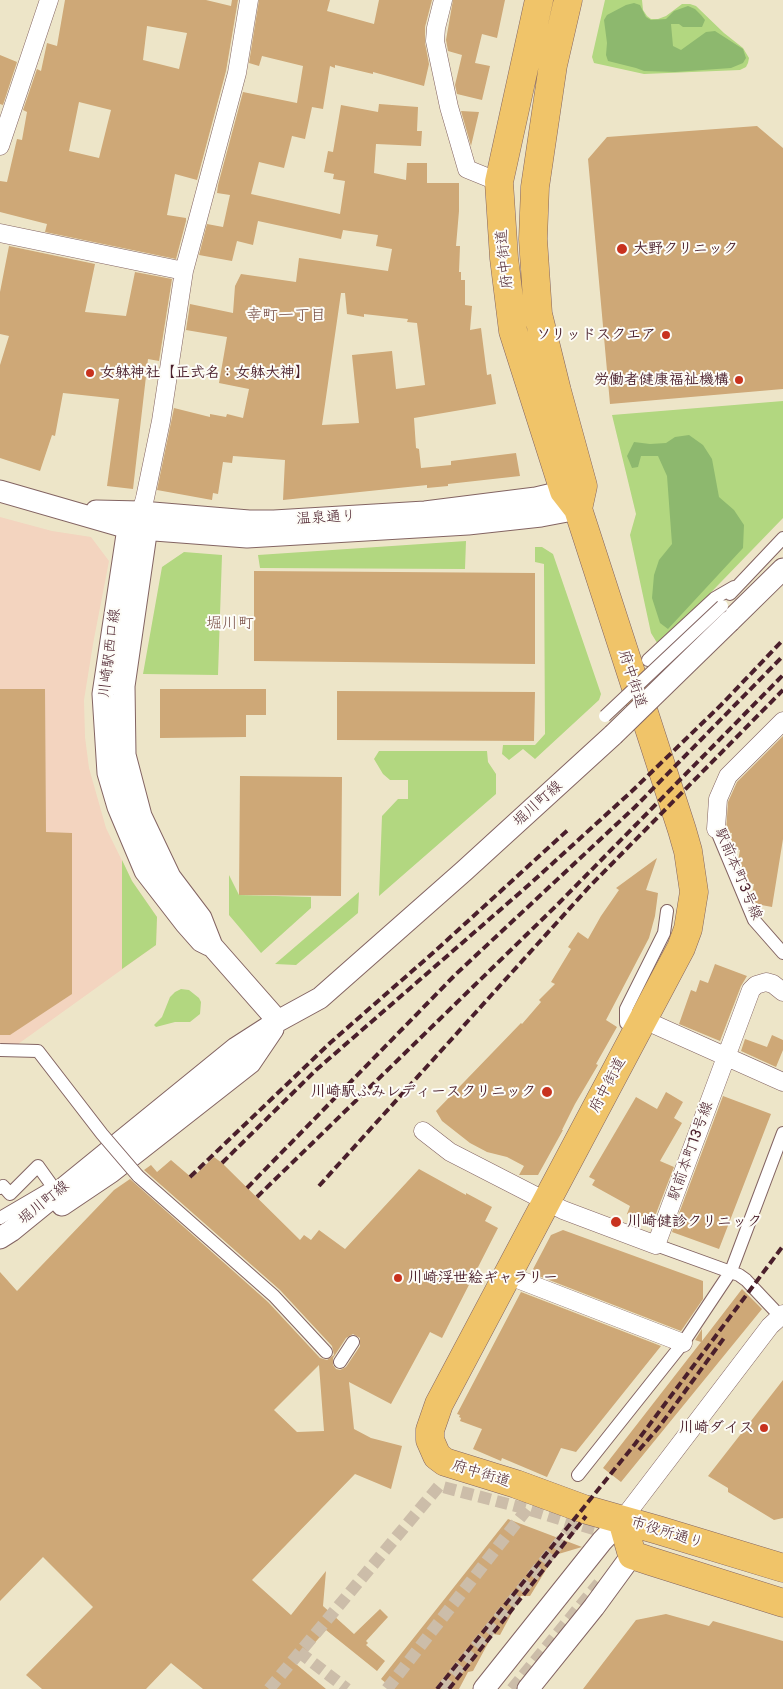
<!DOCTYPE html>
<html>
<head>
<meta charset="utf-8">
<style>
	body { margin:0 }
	canvas { display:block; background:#ede5c8 }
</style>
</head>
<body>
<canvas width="783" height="1689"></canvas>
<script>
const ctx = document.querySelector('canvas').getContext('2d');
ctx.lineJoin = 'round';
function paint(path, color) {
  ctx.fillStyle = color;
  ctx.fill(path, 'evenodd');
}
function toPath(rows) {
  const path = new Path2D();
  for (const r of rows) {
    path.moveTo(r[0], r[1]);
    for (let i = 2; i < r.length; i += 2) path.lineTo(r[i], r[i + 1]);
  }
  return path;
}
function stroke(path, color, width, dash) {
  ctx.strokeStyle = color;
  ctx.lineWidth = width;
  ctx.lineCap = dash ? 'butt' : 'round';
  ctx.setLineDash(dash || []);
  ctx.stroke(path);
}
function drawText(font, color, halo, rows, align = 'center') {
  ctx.font = font + ' Pangolin,"Klee One",sans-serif';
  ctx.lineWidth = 4;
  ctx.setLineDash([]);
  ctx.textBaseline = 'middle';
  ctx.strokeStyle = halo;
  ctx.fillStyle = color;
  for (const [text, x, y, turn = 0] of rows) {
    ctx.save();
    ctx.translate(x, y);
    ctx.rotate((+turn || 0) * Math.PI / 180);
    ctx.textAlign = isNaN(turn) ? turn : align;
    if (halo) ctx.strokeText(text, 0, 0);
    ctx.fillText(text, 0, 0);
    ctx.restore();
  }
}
const built = toPath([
	[0,517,52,531,91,537,109,561,93,644,84,700,85,737,89,768,106,828,132,881,157,917,156,945,0,1057]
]);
const green = toPath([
	[605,0,642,0,643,10,647,16,651,19,658,19,666,16,682,4,690,4,696,6,724,33,743,48,749,58,748,63,746,67,740,70,644,74,594,63,592,57],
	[783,401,783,518,659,646,651,633,630,535,636,514,612,415],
	[466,541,465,569,260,568,258,555],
	[535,547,542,547,553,554,601,694,599,700,535,759,523,749,509,760,502,754,503,745,535,745,545,734,544,564,535,562],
	[184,552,222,555,218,675,143,674,162,567],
	[379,751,487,751,488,762,496,774,496,794,379,896,382,816,398,799,408,799,408,780,390,780,383,774,374,759],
	[122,860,132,881,157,917,156,945,122,969],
	[229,875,239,895,311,897,311,908,261,953,229,915],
	[359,892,358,913,296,965,275,964],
	[181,989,189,990,199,998,201,1002,200,1014,190,1022,175,1022,156,1027,154,1025,162,1017,170,997,175,992]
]);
const forest = toPath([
	[634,3,640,5,646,17,651,20,666,19,674,11,688,6,695,9,701,15,705,20,702,27,683,27,679,24,671,24,673,46,681,50,706,32,715,31,743,49,746,58,743,63,731,68,675,72,644,71,636,68,608,61,606,55,607,43,604,20,607,15,626,5],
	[689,435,703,445,712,459,719,497,734,510,744,525,743,548,668,629,660,623,652,598,654,575,659,560,672,544,667,476,658,456,641,456,638,467,632,468,627,456,634,442,650,444,666,443,675,437]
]);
const building = toPath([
	[65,0,206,0,231,6,232,0,238,0,226,71,197,180,175,174,167,215,186,218,186,221,176,259,45,232,47,224,0,212,0,181,7,182,17,139,22,140,27,112,23,110,37,69,41,71,47,43,57,46],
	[147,26,187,33,179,69,143,60],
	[79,102,111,110,99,158,69,151],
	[259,0,330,0,327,11,374,24,379,0,432,0,425,27,425,43,429,64,424,86,373,72,373,74,335,65,335,68,330,66,323,109,312,107,305,139,292,136,284,168,259,162,251,194,340,214,345,181,333,179,334,174,324,172,328,151,333,152,341,105,378,112,379,104,418,107,417,131,422,131,421,146,376,144,374,173,406,180,407,163,427,163,427,183,459,183,459,211,456,246,460,246,459,272,461,272,461,280,465,280,465,305,472,306,470,330,481,328,487,375,491,374,496,404,414,418,416,448,419,449,421,468,451,465,451,461,516,453,520,476,448,484,448,486,427,488,427,485,283,500,285,460,233,456,232,463,223,462,218,494,213,493,212,500,157,490,174,408,210,417,210,414,226,417,227,414,243,418,249,389,219,383,227,337,186,330,190,304,233,313,235,286,241,274,296,282,299,258,388,271,392,249,376,246,378,235,343,230,341,239,258,221,253,245,237,241,232,261,199,255,207,224,223,227,230,195,217,193,218,185,243,92,297,103,303,66,262,56,259,66,249,63],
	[341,293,345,293,347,314,364,317,364,314,408,319,407,322,417,323,425,385,396,389,392,351,352,355,359,423,322,425],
	[453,0,505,0,497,38,482,34,475,63,490,66,482,100,457,94,455,85,462,55,448,51,446,40],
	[0,55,17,62,3,105,0,104],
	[461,111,479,112,471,146],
	[757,126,783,148,783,389,610,404,588,159,607,137],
	[9,246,95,264,85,312,126,316,135,272,172,279,159,361,148,359,133,489,107,486,119,399,63,393,55,436,52,435,40,471,0,458,0,365,9,336,0,334,0,292],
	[254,571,535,573,535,664,254,661],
	[0,689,45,689,46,832,72,833,72,994,10,1035,0,1035],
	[160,689,266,689,266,715,246,715,246,737,160,738],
	[337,691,535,692,534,741,337,740],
	[783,736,783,839,772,907,756,904,752,895,754,884,747,883,743,873,744,867,741,867,738,861,740,850,733,848,730,843,732,833,726,832,728,802,737,782],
	[240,776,342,777,341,896,239,895],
	[657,858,646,890,658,893,655,916,649,938,606,1020,617,1027,596,1064,598,1065,575,1104,562,1130,563,1130,538,1175,519,1175,524,1166,507,1157,487,1152,470,1143,442,1121,436,1111,521,1023,522,1024,541,1002,539,1000,555,984,551,982,571,949,568,947,578,932,588,939,601,916,619,890,616,888],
	[715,964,747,976,741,986,720,1041,679,1024,691,990,696,992,700,980,708,983],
	[772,1035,783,1040,783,1050,776,1067,741,1051,745,1039,767,1047],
	[666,1092,683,1102,674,1118,682,1123,660,1161,674,1167,652,1224,627,1214,630,1206,592,1185,595,1180,589,1177,636,1097,657,1109],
	[723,1096,771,1114,719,1249,672,1232],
	[214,1157,222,1163,300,1240,304,1235,311,1240,319,1230,345,1249,419,1169,466,1195,466,1193,492,1207,485,1221,498,1228,448,1326,442,1338,430,1332,391,1404,349,1382,354,1429,371,1438,402,1446,391,1489,355,1474,252,1580,291,1615,326,1571,323,1606,354,1634,380,1609,388,1617,366,1641,368,1643,366,1645,385,1661,377,1671,326,1630,296,1664,326,1689,203,1689,171,1663,146,1689,42,1689,26,1675,93,1607,43,1557,0,1601,0,1272,17,1291,114,1190,130,1179,268,1302,320,1358,327,1360,334,1355,332,1346,280,1290,144,1170,151,1165,157,1172,171,1160,192,1178],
	[353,1334,360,1338,360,1346,346,1367,340,1370,336,1369,333,1365,333,1358,346,1338],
	[319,1365,324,1431,297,1432,274,1410],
	[563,1230,703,1281,703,1299,681,1331,531,1273,551,1235],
	[742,1289,762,1309,621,1482,603,1468,701,1342,695,1340,702,1329,702,1341],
	[521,1292,661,1346,576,1452,561,1448,547,1477,502,1458,501,1461,473,1449,482,1429,460,1421,461,1418,459,1417,460,1415,457,1414],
	[783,1380,783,1518,774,1520,728,1492,728,1488,708,1476],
	[508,1519,582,1547,555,1555,530,1596,521,1596,500,1635,493,1634,473,1671,468,1672,459,1689,393,1689,381,1679],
	[666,1614,709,1626,713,1621,783,1641,783,1689,583,1689,636,1620]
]);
const pedestrianTunnel = toPath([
	[299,1652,347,1689],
	[269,1689,439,1486,527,1509,613,1535],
	[387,1689,527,1509],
	[442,1689,575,1523],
	[512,1689,599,1583]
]);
const pedestrian = toPath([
	[730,594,783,538],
	[648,660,715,598,734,587],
	[716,829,754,920,783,953],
	[626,1023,626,1009,664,933,667,911],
	[138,1176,274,1296,326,1352],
	[0,1188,3,1186,10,1194,38,1166,53,1187,0,1218],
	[656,1245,739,1275,746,1280,780,1316],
	[340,1362,353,1342],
	[578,1475,683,1343,731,1271,783,1133]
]);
const minor = toPath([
	[443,0,436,28,435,41,449,107,467,169,499,182],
	[0,146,49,0],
	[0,233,184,271],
	[141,512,145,498,161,421,184,271,237,73,249,0],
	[716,829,718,799,728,776,783,721],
	[642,1019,783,1082],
	[423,1131,450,1152,563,1210,656,1245,751,990,756,985,766,982,773,984,783,992],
	[507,1275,683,1343],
	[622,1520,770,1326,783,1314]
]);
const tertiary = toPath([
	[0,491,128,528,247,537,468,524,541,516,578,509],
	[96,511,141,512,249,521,274,521,425,512,536,498,578,488],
	[149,513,124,686,125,755,141,816,170,877,201,918,212,946,278,1021],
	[137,517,128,528,103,694,108,773,118,807,145,871,186,924,201,941,209,945],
	[730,621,783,569],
	[62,1205,111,1172,250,1063,273,1029],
	[0,1238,11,1231,236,1048,278,1021,320,998,464,871,613,735],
	[484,1689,602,1541,622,1520],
	[528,1689,594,1607,632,1555]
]);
const primary = toPath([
	[539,0,499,182,504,258,513,331,564,491,578,509,682,830,688,851,694,892,688,929,681,948,439,1404,430,1430,430,1440,437,1456,445,1462,516,1484,584,1509,658,1530,783,1568],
	[568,0,553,65,535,187,533,239,538,314,557,391,583,486,578,509],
	[622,1520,632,1555,650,1561,783,1603]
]);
const rail = toPath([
	[222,1163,316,1070,531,883,631,792,721,705,783,640],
	[190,1177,330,1043,434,952,570,828],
	[319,1186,589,887,783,690],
	[247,1188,456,974,635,807,783,656],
	[257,1197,556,906,783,675],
	[639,1450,659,1427,724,1338],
	[437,1689,635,1444,783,1246],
	[449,1689,586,1516]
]);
const pedestrianBridge = toPath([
	[605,716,722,606],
	[0,1050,38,1051,102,1134,138,1176]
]);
const tertiaryBridge = toPath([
	[613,735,730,621]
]);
const markers = [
	[622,249,6,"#c8321e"],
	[666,335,5,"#c8321e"],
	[90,373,5,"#c8321e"],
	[739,380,5,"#c8321e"],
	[547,1092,6,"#c8321e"],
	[616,1222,6,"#c8321e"],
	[398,1278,5,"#c8321e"],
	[764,1428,5,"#c8321e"]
];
const poiNames = [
	["大野クリニック",633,249],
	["ソリッドスクエア",656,335,"right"],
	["女躰神社【正式名：女躰大神】",100,373],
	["労働者健康福祉機構",729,380,"right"],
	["川崎駅ふみレディースクリニック",536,1092,"right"],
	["川崎健診クリニック",627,1222],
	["川崎浮世絵ギャラリー",408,1278],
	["川崎ダイス",754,1428,"right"]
];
const streetNames = [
	["府中街道",505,259,-96],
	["温泉通り",326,518,-3],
	["川崎駅西口線",110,653,-83],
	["府中街道",632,679,72],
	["堀川町線",538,804,-42],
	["駅前本町3号線",738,874,67],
	["府中街道",608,1085,-62],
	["駅前本町13号線",691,1151,-70],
	["堀川町線",44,1203,-39],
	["府中街道",481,1474,17],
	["市役所通り",667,1533,17]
];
const neighbourhoodNames = [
	["幸町一丁目",286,316],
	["堀川町",230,624]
];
paint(built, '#f3d4bf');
paint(green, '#b2d780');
paint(forest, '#8db86e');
paint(building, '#cea877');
stroke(pedestrianTunnel, '#ccbda9', 12, [12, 6]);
stroke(pedestrian, '#836462', 14);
stroke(minor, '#836462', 19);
stroke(tertiary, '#836462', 23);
stroke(primary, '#836462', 29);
stroke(pedestrian, '#fff', 12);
stroke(minor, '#fff', 18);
stroke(tertiary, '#fff', 21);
stroke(primary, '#f0c469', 28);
stroke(rail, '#4a1f2b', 4, [8, 4]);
stroke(pedestrianBridge, '#836462', 14, []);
stroke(tertiaryBridge, '#836462', 23, []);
stroke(pedestrianBridge, '#fff', 12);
stroke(tertiaryBridge, '#fff', 21);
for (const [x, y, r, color] of markers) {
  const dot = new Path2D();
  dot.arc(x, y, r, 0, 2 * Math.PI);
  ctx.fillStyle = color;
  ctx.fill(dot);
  stroke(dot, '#fdfcf7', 2);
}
drawText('bold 15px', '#4a1f2b', '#fdfcf7', poiNames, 'left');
drawText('15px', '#4a1f2b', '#fdfcf7', streetNames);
drawText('16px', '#784f46', '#fdfcf7', neighbourhoodNames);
</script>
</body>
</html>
